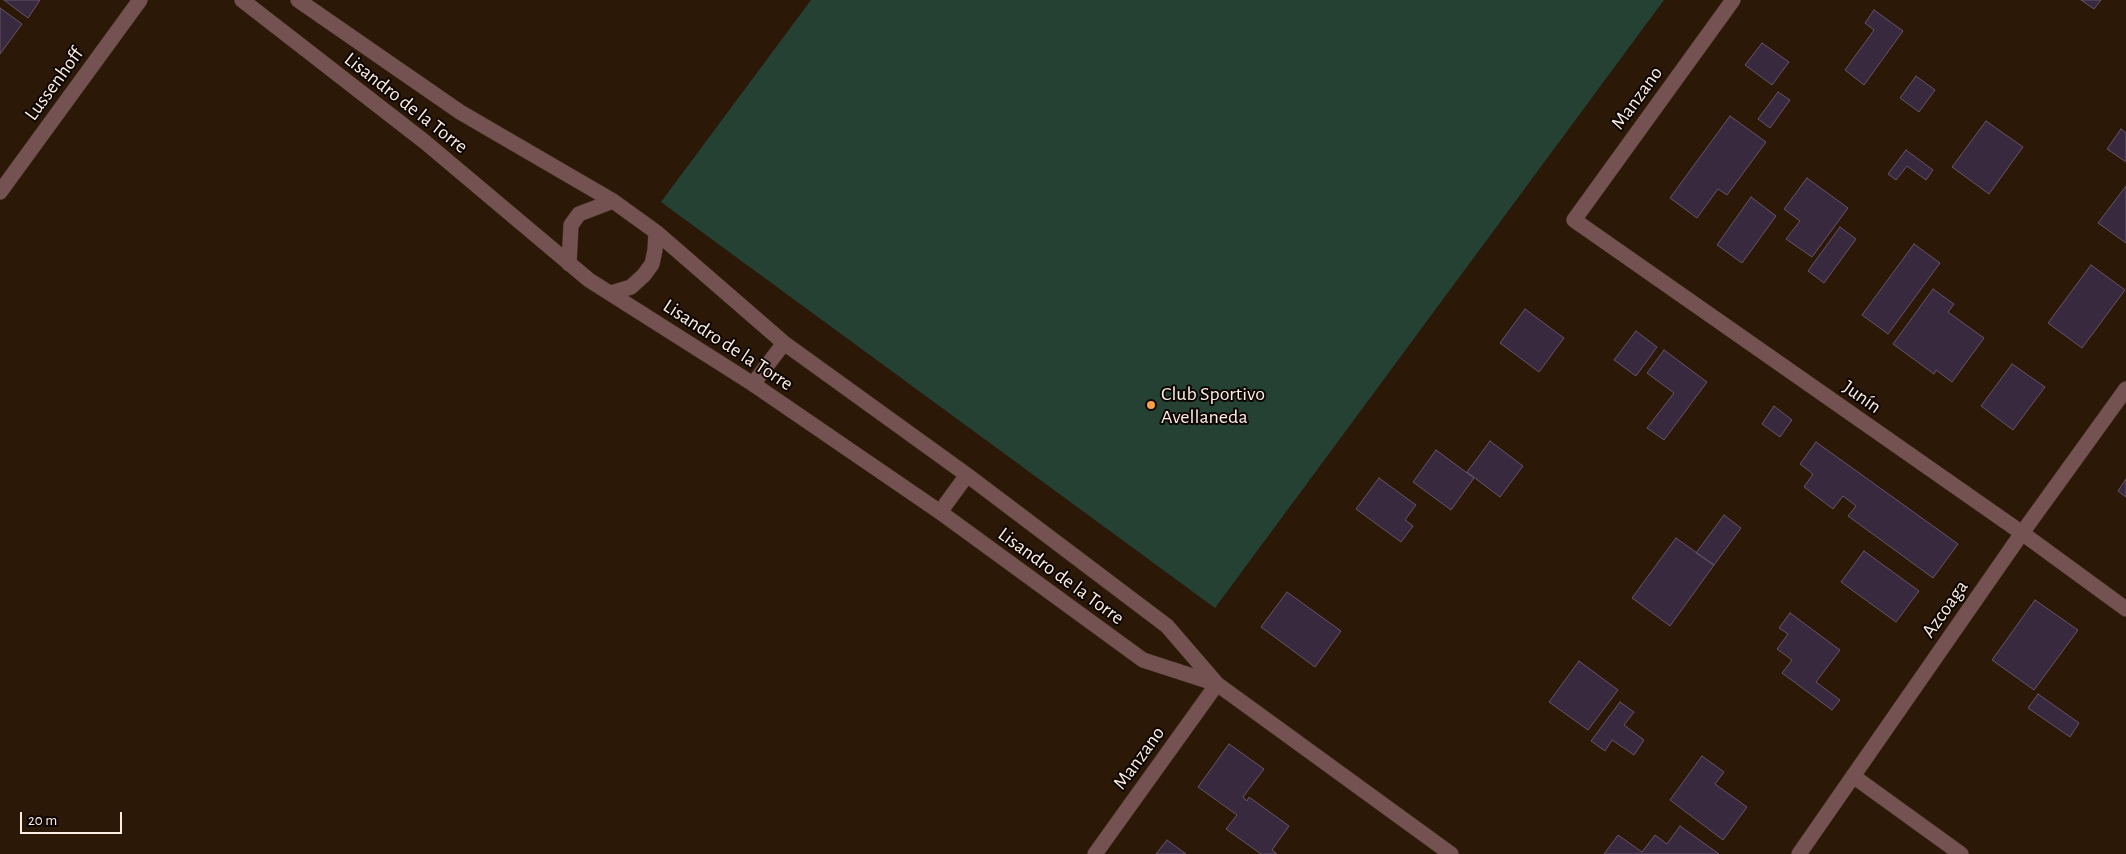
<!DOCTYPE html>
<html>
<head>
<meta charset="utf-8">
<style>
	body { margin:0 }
	#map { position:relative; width:2126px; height:854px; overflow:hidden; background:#2c1807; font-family:"Alegreya Sans",sans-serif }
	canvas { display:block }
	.scale { position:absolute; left:20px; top:812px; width:102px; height:22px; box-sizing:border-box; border:2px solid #fcede2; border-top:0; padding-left:6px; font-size:15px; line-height:18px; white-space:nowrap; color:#fcede2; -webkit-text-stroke:4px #0e0602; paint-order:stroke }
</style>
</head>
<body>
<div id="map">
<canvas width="2126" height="854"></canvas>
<div class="scale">20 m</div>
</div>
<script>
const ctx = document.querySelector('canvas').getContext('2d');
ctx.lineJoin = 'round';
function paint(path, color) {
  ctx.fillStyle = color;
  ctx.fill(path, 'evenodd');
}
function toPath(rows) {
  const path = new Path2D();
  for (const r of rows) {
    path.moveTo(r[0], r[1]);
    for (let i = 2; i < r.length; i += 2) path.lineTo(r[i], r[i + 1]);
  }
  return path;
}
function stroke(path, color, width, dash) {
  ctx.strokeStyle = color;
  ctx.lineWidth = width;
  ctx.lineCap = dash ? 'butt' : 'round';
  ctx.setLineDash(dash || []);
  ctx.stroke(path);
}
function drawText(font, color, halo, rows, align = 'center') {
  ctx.font = font + ' "Alegreya Sans",sans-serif';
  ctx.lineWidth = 4;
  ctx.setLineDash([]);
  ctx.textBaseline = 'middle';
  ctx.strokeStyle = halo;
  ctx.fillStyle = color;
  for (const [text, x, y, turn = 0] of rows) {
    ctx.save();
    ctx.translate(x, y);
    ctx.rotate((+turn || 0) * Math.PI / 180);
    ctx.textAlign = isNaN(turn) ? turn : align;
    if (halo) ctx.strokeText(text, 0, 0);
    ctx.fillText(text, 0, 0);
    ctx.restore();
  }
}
const green = toPath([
	[811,0,1664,0,1215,608,661,202]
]);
const building = toPath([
	[4,0,40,0,28,18,4,0],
	[2081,0,2101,0,2094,9,2081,0],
	[0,8,22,24,0,54,0,8],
	[1874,10,1903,31,1864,85,1845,70,1874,30,1865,23,1874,10],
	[1762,43,1789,62,1772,85,1745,65,1762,43],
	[1916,76,1935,90,1919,112,1900,98,1916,76],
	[1778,92,1790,100,1770,128,1758,119,1778,92],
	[1730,116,1766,142,1727,195,1718,189,1697,218,1670,198,1730,116],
	[1986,121,2023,147,1989,194,1952,167,1986,121],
	[2121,129,2126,133,2126,162,2107,149,2121,129],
	[1906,150,1933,170,1926,180,1907,166,1896,180,1888,174,1906,150],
	[1807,178,1848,208,1812,257,1786,239,1800,221,1784,209,1807,178],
	[2126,186,2126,243,2098,223,2126,186],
	[1751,197,1776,216,1742,263,1717,245,1751,197],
	[1840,227,1856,239,1824,283,1808,271,1840,227],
	[1914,244,1940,263,1888,334,1862,315,1914,244],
	[2091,265,2125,290,2082,348,2048,323,2091,265],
	[1933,289,1954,304,1948,312,1984,338,1952,382,1936,370,1934,374,1893,344,1933,289],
	[1525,309,1564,338,1539,372,1500,343,1525,309],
	[1636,331,1657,347,1636,376,1614,360,1636,331],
	[1664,350,1707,382,1664,440,1647,428,1674,393,1647,373,1664,350],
	[2012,364,2045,387,2013,430,1981,406,2012,364],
	[1774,406,1792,420,1780,437,1762,424,1774,406],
	[1490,441,1523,466,1500,497,1467,472,1490,441],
	[1816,442,1958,544,1933,578,1848,516,1856,506,1843,496,1833,509,1804,487,1813,474,1800,464,1816,442],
	[1436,450,1474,478,1451,510,1413,482,1436,450],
	[1379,478,1416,505,1405,520,1413,526,1401,542,1356,509,1379,478],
	[2126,479,2126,497,2118,491,2126,479],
	[1724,515,1741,528,1714,565,1696,553,1724,515],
	[1676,538,1714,565,1670,626,1632,598,1676,538],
	[1864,551,1919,591,1896,622,1841,582,1864,551],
	[1287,592,1341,631,1315,667,1261,627,1287,592],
	[2035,600,2078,630,2034,690,1992,660,2035,600],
	[1790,613,1840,650,1816,682,1840,700,1832,710,1782,673,1792,660,1777,649,1788,634,1779,628,1790,613],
	[1579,661,1618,690,1588,730,1549,702,1579,661],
	[2038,694,2079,723,2070,737,2028,708,2038,694],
	[1620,702,1634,712,1624,725,1644,740,1634,755,1612,740,1605,751,1591,741,1620,702],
	[1229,744,1264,769,1243,797,1247,801,1249,797,1289,826,1272,850,1277,854,1261,854,1226,829,1237,815,1198,787,1229,744],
	[1702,756,1724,772,1715,784,1747,807,1723,840,1670,800,1702,756],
	[1680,826,1719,854,1604,854,1618,835,1642,852,1655,835,1667,844,1680,826],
	[1167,840,1186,854,1156,854,1167,840]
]);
const street = toPath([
	[242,0,425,142,589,280,753,384,940,512,1143,660,1217,684],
	[298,0,460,112,613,201,656,232,784,343,967,475,1167,626,1217,684,1451,854],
	[1733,0,1574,220,2022,533,2126,609],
	[0,192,140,0],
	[569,264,571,225,579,214,613,201],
	[611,293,631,287,644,275,652,264,655,250,656,232],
	[753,384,784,343],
	[940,512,967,475],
	[1853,776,1961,854],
	[1095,854,1217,684],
	[1799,854,2022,533,2126,389]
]);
const markers = [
	[1151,405,5,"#f7a149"]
];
const streetNames = [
	["Lussenhoff",54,84,-54],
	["Manzano",1637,98,-54],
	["Lisandro de la Torre",406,103,38],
	["Lisandro de la Torre",728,345,33],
	["Junín",1862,397,35],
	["Lisandro de la Torre",1061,576,36],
	["Azcoaga",1945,609,-55],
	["Manzano",1139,758,-54]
];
const poiNames = [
	["Club Sportivo",1161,394],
	["Avellaneda",1161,417]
];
paint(green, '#244134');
paint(building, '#39293e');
stroke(building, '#65546b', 1);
stroke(street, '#453221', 16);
stroke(street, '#745252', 15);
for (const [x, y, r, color] of markers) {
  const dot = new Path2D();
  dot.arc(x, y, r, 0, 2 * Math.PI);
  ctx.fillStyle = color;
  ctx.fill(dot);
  stroke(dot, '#0e0602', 2);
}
drawText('20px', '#fcede2', '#0e0602', streetNames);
drawText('20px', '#fcede2', '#0e0602', poiNames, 'left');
</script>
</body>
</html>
